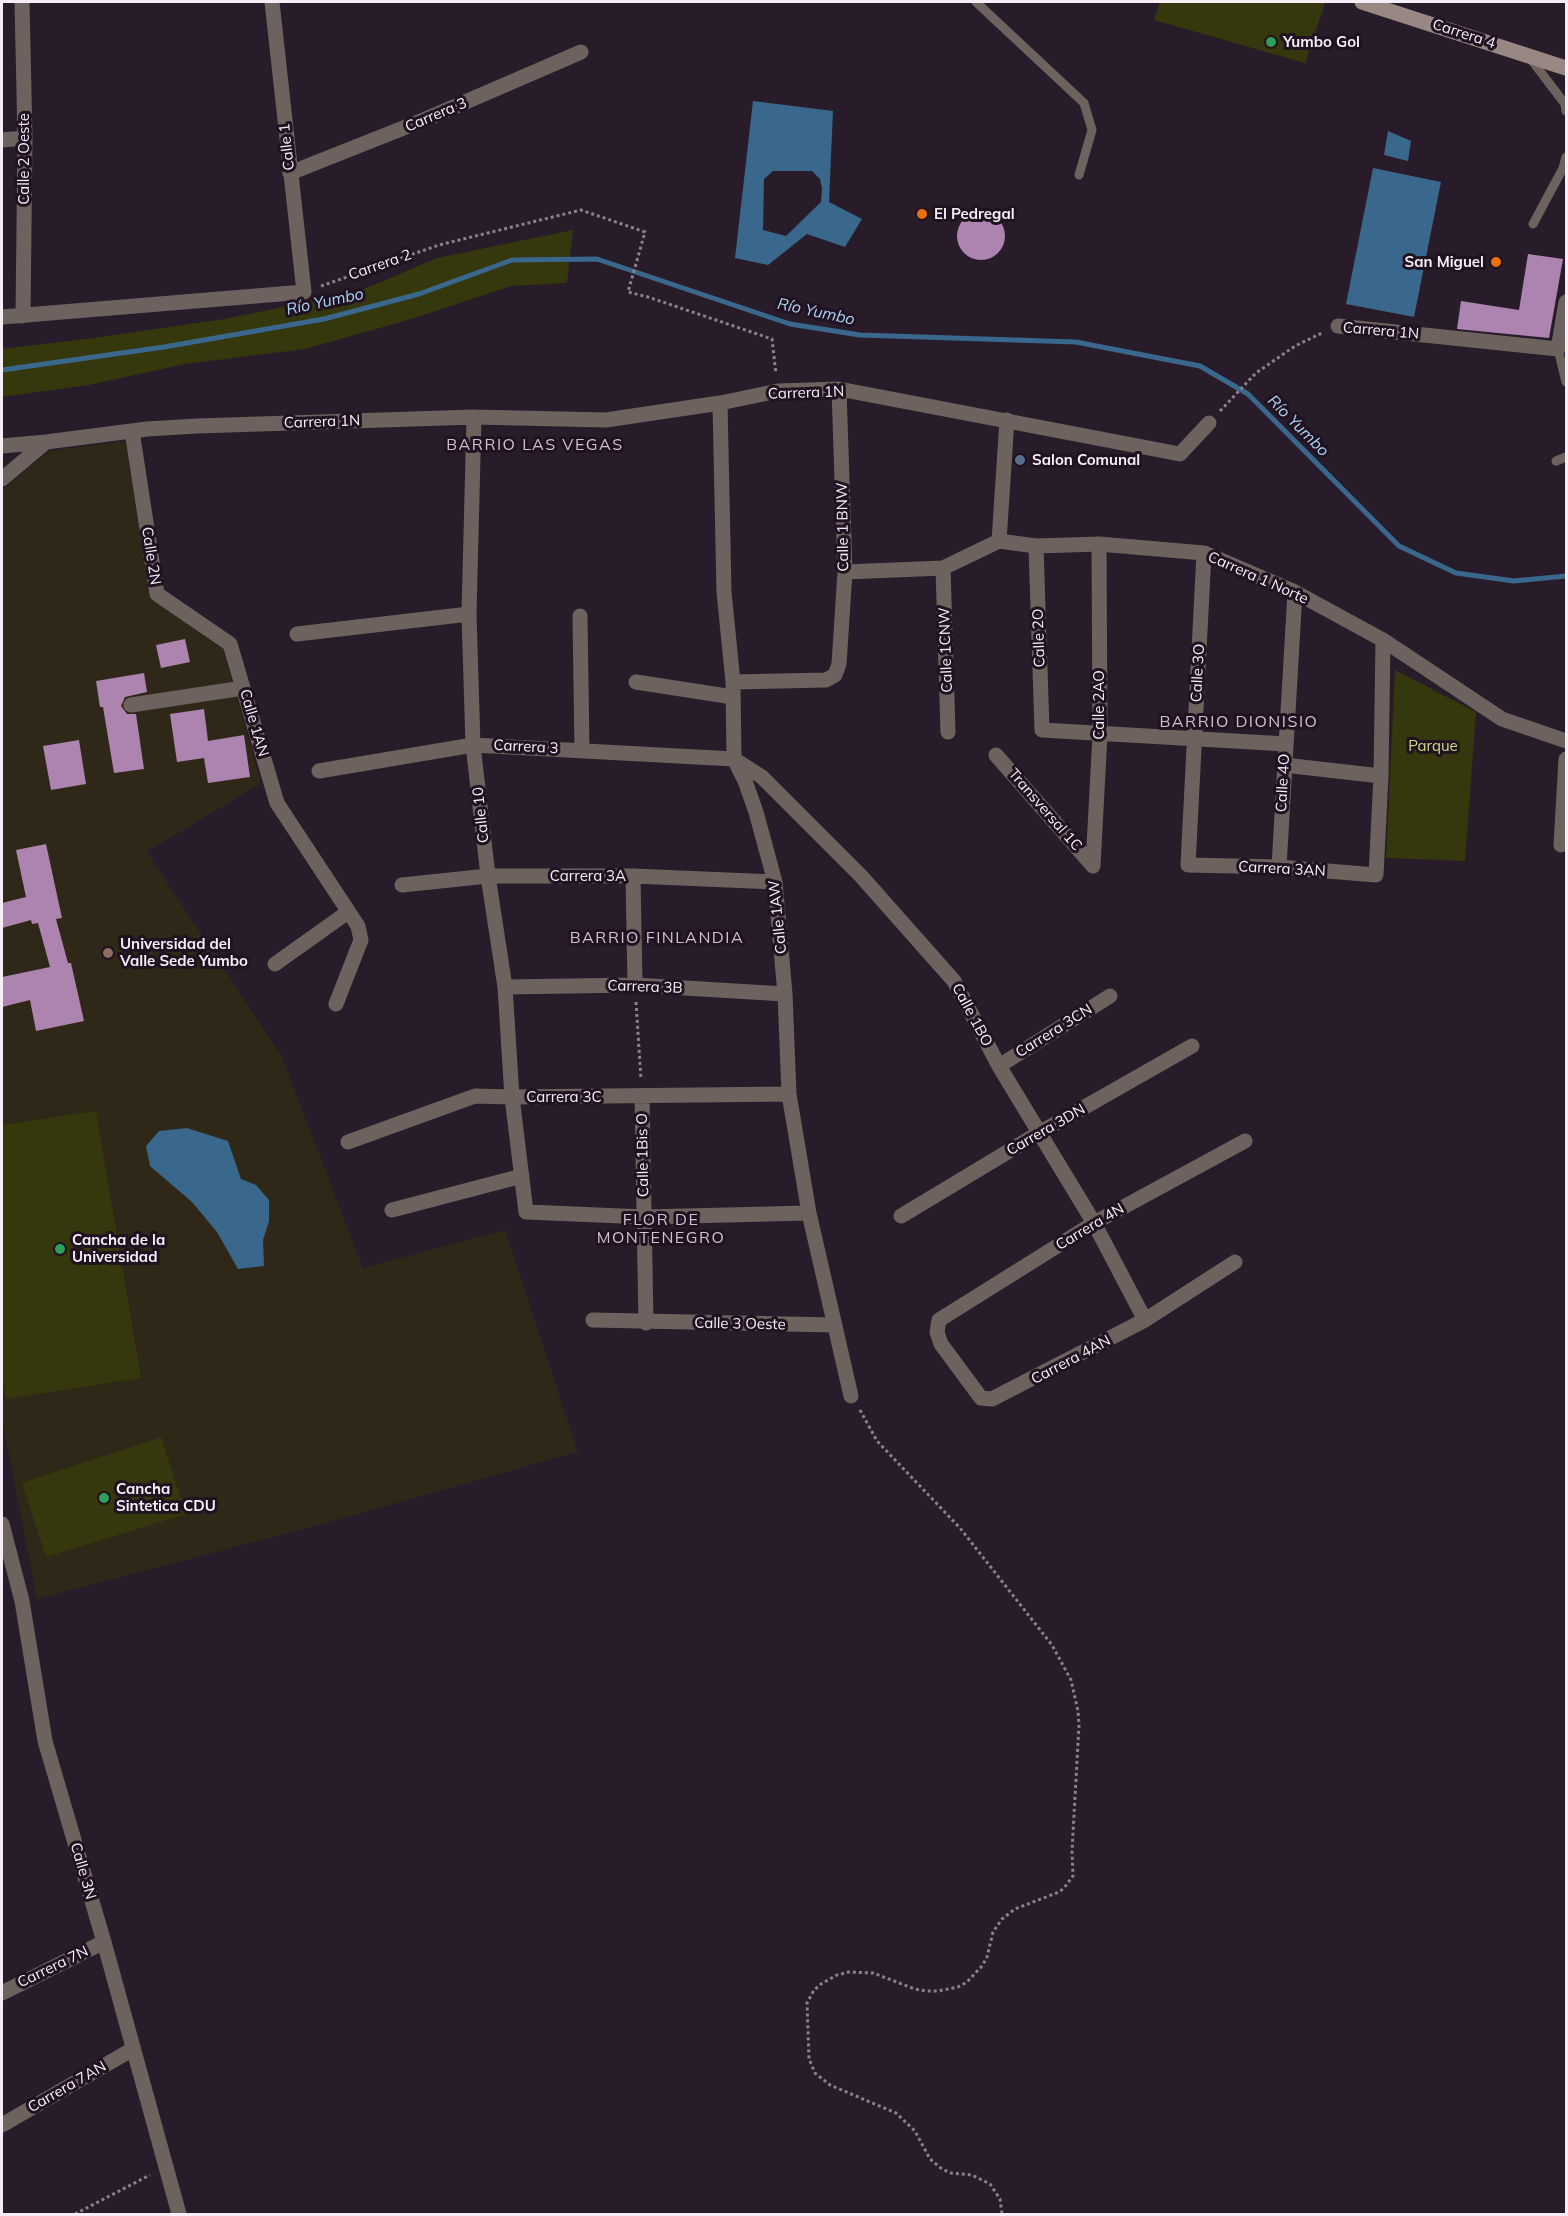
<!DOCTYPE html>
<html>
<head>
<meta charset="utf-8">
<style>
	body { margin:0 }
	#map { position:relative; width:1568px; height:2216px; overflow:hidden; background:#291c2a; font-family:Mulish,sans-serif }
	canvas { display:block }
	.frame { position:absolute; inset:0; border:3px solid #f7edf7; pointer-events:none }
</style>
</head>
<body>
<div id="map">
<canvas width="1568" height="2216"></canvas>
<div class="frame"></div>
</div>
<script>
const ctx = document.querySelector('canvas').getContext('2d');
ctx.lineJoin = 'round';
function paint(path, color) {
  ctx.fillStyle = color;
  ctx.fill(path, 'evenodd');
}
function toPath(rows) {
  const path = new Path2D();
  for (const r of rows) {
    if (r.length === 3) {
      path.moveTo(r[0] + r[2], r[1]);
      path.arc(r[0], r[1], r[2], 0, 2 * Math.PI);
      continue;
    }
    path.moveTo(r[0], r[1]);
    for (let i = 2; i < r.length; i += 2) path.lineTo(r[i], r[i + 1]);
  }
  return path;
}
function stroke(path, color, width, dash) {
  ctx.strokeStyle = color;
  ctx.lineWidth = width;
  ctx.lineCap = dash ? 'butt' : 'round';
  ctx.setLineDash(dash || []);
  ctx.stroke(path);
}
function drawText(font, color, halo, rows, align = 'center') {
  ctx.font = font + ' Mulish,sans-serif';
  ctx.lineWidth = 6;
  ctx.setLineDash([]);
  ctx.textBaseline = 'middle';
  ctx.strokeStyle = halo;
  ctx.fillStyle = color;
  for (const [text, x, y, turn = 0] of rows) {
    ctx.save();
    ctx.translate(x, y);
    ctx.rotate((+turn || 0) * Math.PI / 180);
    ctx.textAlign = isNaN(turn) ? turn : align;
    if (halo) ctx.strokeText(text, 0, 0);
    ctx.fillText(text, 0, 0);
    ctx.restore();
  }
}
const industrial = toPath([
	[126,441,149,595,223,648,261,783,147,852,281,1055,363,1268,505,1230,578,1452,304,1529,37,1599,2,1418,2,490,49,451]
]);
const green = toPath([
	[1160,2,1321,2,1325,3,1305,63,1154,20],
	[573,230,567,283,511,286,408,320,305,349,185,364,89,385,2,397,2,349,94,338,224,319,357,292,437,258],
	[1395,670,1476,712,1465,861,1386,858],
	[96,1111,141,1378,6,1399,2,1374,2,1125],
	[161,1437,186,1514,46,1557,22,1483]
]);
const water = toPath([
	[753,101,833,111,829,202,862,219,845,247,807,234,768,265,735,258],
	[773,171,812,171,820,179,822,188,821,202,786,236,763,230,764,179],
	[1388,131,1411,141,1408,161,1384,155],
	[1373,168,1441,182,1414,317,1346,304],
	[187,1128,228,1141,241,1179,256,1185,269,1200,269,1221,263,1240,264,1266,238,1269,217,1232,192,1202,150,1166,146,1146,159,1131]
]);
const stream = toPath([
	[2,370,164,347,324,319,419,294,512,260,597,259,790,324,860,335,1076,342,1200,366,1248,394,1399,546,1456,573,1514,581,1566,576]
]);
const building = toPath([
	[981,236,24],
	[1528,254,1563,259,1549,338,1457,329,1461,301,1519,310],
	[185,639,190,662,161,668,156,645],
	[144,673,147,692,125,697,121,706,127,714,136,714,144,769,114,773,103,707,100,707,96,681],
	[204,709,208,741,244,735,250,777,208,783,204,758,177,762,170,714],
	[79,740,86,784,51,790,43,746],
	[46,844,62,918,56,919,68,963,71,963,84,1021,36,1031,30,1000,2,1007,2,977,50,967,38,923,32,924,31,920,2,928,2,903,26,897,16,850]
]);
const path = toPath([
	[321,286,439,245,581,210,645,232,628,292,648,297,772,339,776,374],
	[1220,411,1256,373,1295,346,1324,332],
	[636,1002,641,1079],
	[860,1410,877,1441,960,1528,1052,1645,1071,1680,1078,1711,1079,1725,1072,1851,1073,1876,1064,1888,1059,1892,1015,1909,1002,1919,993,1932,987,1957,982,1966,967,1982,958,1987,938,1991,926,1991,915,1989,873,1973,849,1972,837,1975,821,1984,814,1990,807,2003,809,2059,815,2073,830,2085,896,2113,915,2131,930,2159,942,2169,951,2173,972,2175,990,2184,1000,2199,1002,2214],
	[75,2214,150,2175]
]);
const service = toPath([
	[976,2,1084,103,1092,130,1079,175],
	[1530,58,1565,104,1566,111],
	[1533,224,1563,168,1566,157],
	[1558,349,1566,382],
	[1556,461,1566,457]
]);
const minor = toPath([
	[22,2,25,138,23,316],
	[2,140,25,138],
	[290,173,426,119,581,52],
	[2,317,304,292,272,2],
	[1338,326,1558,349,1566,302],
	[720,403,724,592,733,682,734,759,745,781,756,812,775,882,785,994,789,1094,809,1213,851,1396],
	[474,417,469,614,473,745,488,876,505,987,512,1097,526,1212,645,1217,809,1213],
	[132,431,157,594,230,644,277,803,358,926,361,940,336,1004],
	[2,446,46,442,147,429,197,426,474,417,606,420,720,403,778,391,839,389,1180,454,1209,423],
	[2,479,46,442],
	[999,541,1036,546,1099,544,1204,553,1295,592,1383,640,1502,719,1566,741],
	[999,541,1007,420],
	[1036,546,1042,730,1286,744],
	[1204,553,1188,865,1279,867,1376,875,1381,776,1383,640],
	[943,568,948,732],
	[845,572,943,568,999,541],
	[580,616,582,750],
	[297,634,469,614],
	[636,682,733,697],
	[733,682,826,680,835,675,839,664,845,572,839,389],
	[131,705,243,688],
	[996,755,1093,866],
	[1284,765,1381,776],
	[319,771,473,745,734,759,762,777,861,876,954,981,999,1066,1094,1223,1145,1320],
	[1561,845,1566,759],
	[1093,866,1100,734,1099,544],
	[1279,867,1295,592],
	[633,876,635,985],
	[402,885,488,876,633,876,775,882],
	[275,964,348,912],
	[505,987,635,985,785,994],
	[999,1066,1110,996],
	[642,1096,646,1323],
	[348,1142,475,1096,512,1097,789,1094],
	[392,1210,522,1176],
	[901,1216,1039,1133,1192,1046],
	[1235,1262,1145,1320,992,1399,981,1398,941,1344,937,1332,939,1320,1094,1223,1245,1141],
	[593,1320,835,1325],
	[2,1524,22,1601,45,1741,104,1942,179,2214],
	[2,1993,104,1942],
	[2,2125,133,2049]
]);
const secondary = toPath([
	[1362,2,1566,68]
]);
const markers = [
	[1271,42,6,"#2e9e5b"],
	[922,214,6,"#e8710a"],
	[1496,262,6,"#e8710a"],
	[1020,460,6,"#5c6f8a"],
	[108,953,6,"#8d6e63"],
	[60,1249,6,"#2e9e5b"],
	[104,1498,6,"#2e9e5b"]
];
const streetNames = [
	["Carrera 4",1464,34,18],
	["Carrera 3",436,115,-23],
	["Calle 1",287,147,-96],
	["Calle 2 Oeste",24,159,-90],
	["Carrera 2",380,265,-19],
	["Carrera 1N",1381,331,5],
	["Carrera 1N",806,393,-2],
	["Carrera 1N",322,422,-2],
	["Calle 1 BNW",843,527,-91],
	["Calle 2N",151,556,81],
	["Carrera 1 Norte",1258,578,24],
	["Calle 2O",1039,638,-92],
	["Calle 1CNW",946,650,-92],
	["Calle 3O",1198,673,-87],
	["Calle 2AO",1099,705,-90],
	["Calle 1AN",254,723,74],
	["Carrera 3",526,747,3],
	["Calle 4O",1283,783,-87],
	["Transversal 1C",1045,810,49],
	["Calle 10",481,815,-96],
	["Carrera 3AN",1282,869,3],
	["Carrera 3A",588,876],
	["Calle 1AW",778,917,-96],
	["Carrera 3B",645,987,2],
	["Calle 1BO",972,1015,62],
	["Carrera 3CN",1054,1031,-32],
	["Carrera 3C",564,1097],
	["Carrera 3DN",1046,1130,-30],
	["Calle 1Bis O",643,1155,-91],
	["Carrera 4N",1090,1227,-31],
	["Calle 3 Oeste",740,1324,1],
	["Carrera 4AN",1071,1360,-28],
	["Calle 3N",83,1871,74],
	["Carrera 7N",53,1967,-26],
	["Carrera 7AN",67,2087,-30]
];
const poiNames = [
	["Yumbo Gol",1283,42],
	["El Pedregal",934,214],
	["San Miguel",1484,262,"right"],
	["Salon Comunal",1032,460],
	["Universidad del",120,944],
	["Valle Sede Yumbo",120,961],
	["Cancha de la",72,1240],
	["Universidad",72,1257],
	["Cancha",116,1489],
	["Sintetica CDU",116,1506]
];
const parkNames = [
	["Parque",1433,746]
];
const waterNames = [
	["Río Yumbo",325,302,-12],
	["Río Yumbo",816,312,12],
	["Río Yumbo",1298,426,45]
];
const neighbourhoodNames = [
	["BARRIO LAS VEGAS",535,445],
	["BARRIO DIONISIO",1239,722],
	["BARRIO FINLANDIA",657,938],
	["FLOR DE",661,1220],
	["MONTENEGRO",661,1238]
];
paint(industrial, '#2f2717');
paint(green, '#35370d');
paint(water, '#3a678c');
stroke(stream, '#3a678c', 5);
paint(building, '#ad84af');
stroke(path, '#8c808c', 3, [3, 3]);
stroke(service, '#6e625f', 9);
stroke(minor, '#6e625f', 15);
stroke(secondary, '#998783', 15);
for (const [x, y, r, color] of markers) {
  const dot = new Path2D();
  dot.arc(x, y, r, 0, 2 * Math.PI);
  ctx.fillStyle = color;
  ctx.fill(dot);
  stroke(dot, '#201220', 2);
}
drawText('15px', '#f7edf7', '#201220', streetNames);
drawText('bold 15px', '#f7edf7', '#201220', poiNames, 'left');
drawText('15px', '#d2d883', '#201220', parkNames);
drawText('italic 16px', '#aad2f5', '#201220', waterNames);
ctx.letterSpacing = '1.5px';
drawText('16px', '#d3c0d4', '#201220', neighbourhoodNames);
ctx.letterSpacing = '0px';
</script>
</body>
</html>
